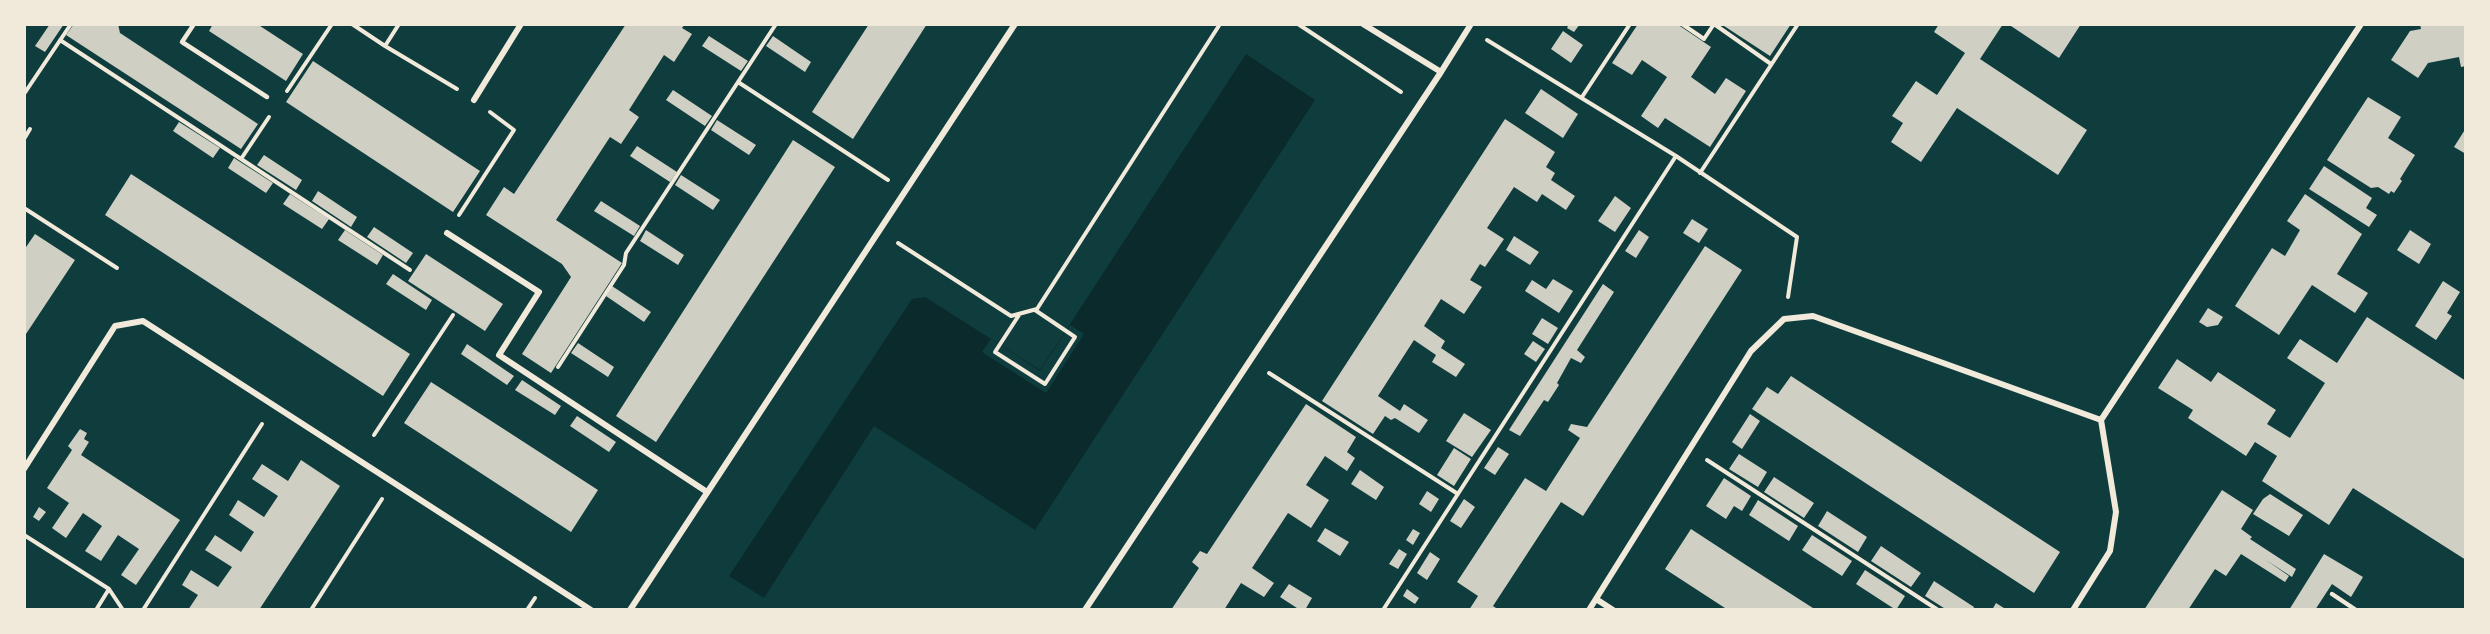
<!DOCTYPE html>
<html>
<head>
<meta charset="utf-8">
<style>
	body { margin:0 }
	#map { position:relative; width:2490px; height:634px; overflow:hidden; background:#0f3d3e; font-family:"Roboto Condensed",sans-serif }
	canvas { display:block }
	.frame { position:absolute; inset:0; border:26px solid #f1e9da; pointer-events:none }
</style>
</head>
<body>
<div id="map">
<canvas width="2490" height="634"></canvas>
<div class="frame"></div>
</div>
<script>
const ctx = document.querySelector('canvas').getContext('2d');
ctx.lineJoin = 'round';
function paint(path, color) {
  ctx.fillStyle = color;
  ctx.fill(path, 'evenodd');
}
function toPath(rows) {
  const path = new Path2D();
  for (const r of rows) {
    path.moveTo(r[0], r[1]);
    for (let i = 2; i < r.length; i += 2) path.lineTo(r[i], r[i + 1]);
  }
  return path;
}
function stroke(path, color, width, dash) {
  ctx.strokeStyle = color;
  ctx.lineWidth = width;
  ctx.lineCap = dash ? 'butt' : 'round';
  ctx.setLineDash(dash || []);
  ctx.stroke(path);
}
const water = toPath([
	[1246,54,1315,100,1035,530,874,426,764,598,729,576,912,299,925,297,1040,370]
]);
const pier = toPath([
	[1070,325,1084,334,1046,393,982,352,991,339,1040,371]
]);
const building = toPath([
	[50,24,64,24,45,52,35,46],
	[74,24,118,24,120,33,258,124,241,149,66,35],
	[213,24,257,24,303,54,286,81,209,31],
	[626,24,685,24,682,28,692,34,674,62,664,55,629,110,639,117,621,144,610,137,556,220,622,263,551,373,522,354,571,277,562,264,486,215,504,187,514,194],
	[869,24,927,24,853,139,812,112],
	[1569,24,1580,24,1574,32,1567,28],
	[1638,24,1677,24,1711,47,1691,77,1715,94,1726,78,1746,91,1710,147,1665,118,1658,128,1641,116,1667,77,1642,60,1632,75,1612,63],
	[1721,24,1791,24,1770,56],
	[1939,24,2003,24,1980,59,2087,130,2058,175,1957,108,1921,162,1891,142,1903,123,1892,116,1916,81,1937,95,1965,53,1934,32],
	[2008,24,2081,24,2059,58],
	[2420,24,2466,24,2466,66,2461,67,2459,57,2428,63,2418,78,2391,60,2410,31,2421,29],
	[1563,31,1583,45,1571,63,1551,49],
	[709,36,748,61,741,71,702,46],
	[773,36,811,62,805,72,766,46],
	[313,61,480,171,453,212,286,102],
	[1541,89,1578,114,1563,138,1525,113],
	[673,90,712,116,705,126,666,100],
	[2368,97,2401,117,2388,138,2415,155,2400,179,2402,181,2394,193,2391,191,2389,194,2378,187,2371,188,2327,160],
	[1505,119,1555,152,1546,167,1555,173,1551,180,1575,196,1566,210,1542,194,1537,202,1514,187,1487,228,1504,239,1485,267,1480,264,1470,280,1482,287,1464,314,1441,299,1424,326,1445,341,1441,348,1465,364,1456,377,1432,362,1436,355,1414,340,1378,396,1400,411,1404,404,1428,420,1419,433,1395,418,1391,420,1385,416,1373,434,1322,401],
	[717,120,756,145,749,155,711,130],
	[179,122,220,148,213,158,173,131],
	[2466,128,2466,154,2454,147],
	[793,140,835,167,656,442,616,416],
	[637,146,677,172,670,182,630,156],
	[264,155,302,180,296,190,257,165],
	[234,158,273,183,266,193,228,168],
	[2324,166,2372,198,2366,208,2377,215,2369,227,2309,189],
	[131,174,410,354,383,396,105,215],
	[681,175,720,200,713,210,675,185],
	[318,191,357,217,351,227,312,201],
	[290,194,329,219,322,229,283,204],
	[2305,194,2362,234,2337,274,2368,293,2355,313,2312,285,2279,335,2235,306,2272,248,2285,256,2300,230,2287,221],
	[1615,196,1631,208,1615,232,1598,221],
	[601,201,640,226,634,236,594,211],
	[1692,219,1708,229,1699,243,1683,233],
	[374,227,413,253,406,263,367,237],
	[345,230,383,255,377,265,338,240],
	[646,230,684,255,678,265,640,241],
	[1639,230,1649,237,1636,258,1625,251],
	[2410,230,2431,244,2419,264,2397,250],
	[35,234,75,260,24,337,24,250],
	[1514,236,1539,252,1530,265,1506,250],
	[1705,246,1742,270,1583,516,1561,502,1493,606,1499,610,1469,610,1478,596,1457,582,1525,478,1546,491,1580,438,1568,430,1571,424,1587,427],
	[426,254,503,304,485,331,408,281],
	[393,274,432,300,426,310,386,284],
	[1553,279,1573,291,1559,313,1525,291,1532,280,1546,289],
	[2443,281,2460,292,2447,313,2452,316,2436,340,2415,326],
	[1603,284,1614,292,1577,350,1585,357,1581,363,1571,358,1557,383,1559,385,1548,402,1544,400,1520,436,1509,430],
	[612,286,651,312,644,322,606,296],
	[2208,308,2223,317,2218,325,2207,327,2199,322],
	[2367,317,2466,381,2466,560,2353,488,2329,525,2262,481,2277,456,2255,442,2246,456,2188,418,2193,410,2158,388,2177,359,2211,382,2218,372,2276,410,2267,424,2290,438,2325,383,2287,358,2300,339,2337,363],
	[1542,318,1558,328,1548,344,1532,334],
	[1533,341,1545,349,1536,362,1524,354],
	[578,343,614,367,608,377,571,353],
	[467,344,514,376,507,385,461,354],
	[1791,376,2060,552,2034,593,1752,409,1767,387,1778,394],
	[522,380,561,406,555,415,515,390],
	[431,382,598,490,571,532,404,423],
	[1306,404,1356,437,1347,452,1355,458,1347,471,1325,456,1306,485,1329,500,1311,528,1288,513,1252,568,1274,583,1264,597,1241,583,1224,610,1171,610,1199,568,1192,562,1200,551,1207,554],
	[1464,413,1491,430,1472,457,1446,441],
	[1750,414,1760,421,1742,449,1732,442],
	[577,416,616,442,609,452,570,426],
	[80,429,87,433,84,439,89,442,81,455,180,520,136,585,121,575,139,549,118,535,101,561,85,551,102,526,83,513,66,538,52,528,69,503,47,488,72,450,68,446],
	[1498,447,1509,454,1495,475,1484,468],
	[1454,448,1471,459,1454,486,1437,475],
	[1739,454,1767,472,1758,487,1729,469],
	[301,460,340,486,259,610,188,610,198,595,182,585,191,570,218,587,232,567,205,550,215,535,241,552,254,532,229,515,238,500,264,517,278,496,252,479,262,464,288,481],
	[1360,470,1384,487,1376,500,1351,484],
	[1774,477,1814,503,1804,518,1764,492],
	[1724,478,1751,496,1742,511,1734,506,1726,519,1706,506],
	[2222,490,2253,510,2241,529,2252,537,2250,539,2296,569,2292,577,2266,560,2289,576,2285,582,2241,554,2226,576,2215,569,2188,610,2144,610],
	[1427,491,1439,499,1431,512,1419,504],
	[2270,494,2303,515,2289,536,2253,514,2263,499],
	[1464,499,1475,507,1461,528,1450,521],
	[1758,500,1798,526,1789,541,1749,515],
	[39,507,46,512,39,521,33,517],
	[1827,511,1867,537,1858,552,1818,526],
	[1325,528,1349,542,1340,556,1317,541],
	[1413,529,1420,533,1413,545,1406,540],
	[1691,529,1746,565,1816,610,1728,610,1665,569],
	[1812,535,1852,561,1842,576,1802,550],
	[1881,546,1921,573,1911,587,1871,561],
	[1399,549,1407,554,1398,569,1389,564],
	[1430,552,1440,559,1427,580,1417,573],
	[2324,554,2363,577,2351,597,2332,584,2315,610,2289,610],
	[1865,570,1905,596,1896,610,1856,584],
	[1934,581,1974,607,1973,610,1947,610,1925,596],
	[1289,584,1312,598,1305,610,1300,610,1280,597],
	[1407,589,1419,598,1415,604,1403,596],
	[1996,603,2007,610,1992,610]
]);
const path = toPath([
	[352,24,385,46],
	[399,24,385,46,457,89],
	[1298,24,1401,92],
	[1682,24,1704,39,1714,24,1771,64],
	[60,40,410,270],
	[1487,40,1676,156,1797,237,1788,297],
	[738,82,888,180],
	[287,91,332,24],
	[24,94,71,24],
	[1582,97,1630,24],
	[24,139,30,129],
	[241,159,269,117],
	[1700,173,1798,24],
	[24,208,117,268],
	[459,215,514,130,490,112],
	[898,243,1011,316,1037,309,1220,24],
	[1019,315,995,352,1045,384,1075,337,1035,310],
	[558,367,624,265,626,253,776,24],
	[1269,373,1458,494],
	[374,435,453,315],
	[1707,460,1938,610],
	[24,535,109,589,123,610],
	[96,610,109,589],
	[143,610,262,424],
	[311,610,382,499],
	[527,610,535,598],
	[1383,610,1676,156]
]);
const service = toPath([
	[194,24,182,42,267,97],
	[2332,594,2356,610]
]);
const minor = toPath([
	[1441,72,1471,24],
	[474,100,521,24],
	[447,233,539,292,499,355,707,492],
	[2101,420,2361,24],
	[24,469,115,326,143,321,591,610],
	[1596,599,1613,610],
	[630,610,1015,24],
	[1085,610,1441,72,1363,24],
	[1589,610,1751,351,1784,319,1813,316,2101,420],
	[2073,610,2110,551,2116,512,2101,420]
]);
paint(water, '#0a2a2b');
paint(pier, '#0f3d3e');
paint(building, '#cfcfc3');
stroke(path, '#f1e9da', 4);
stroke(service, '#f1e9da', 4.5);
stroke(minor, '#f1e9da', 6);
</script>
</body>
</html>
